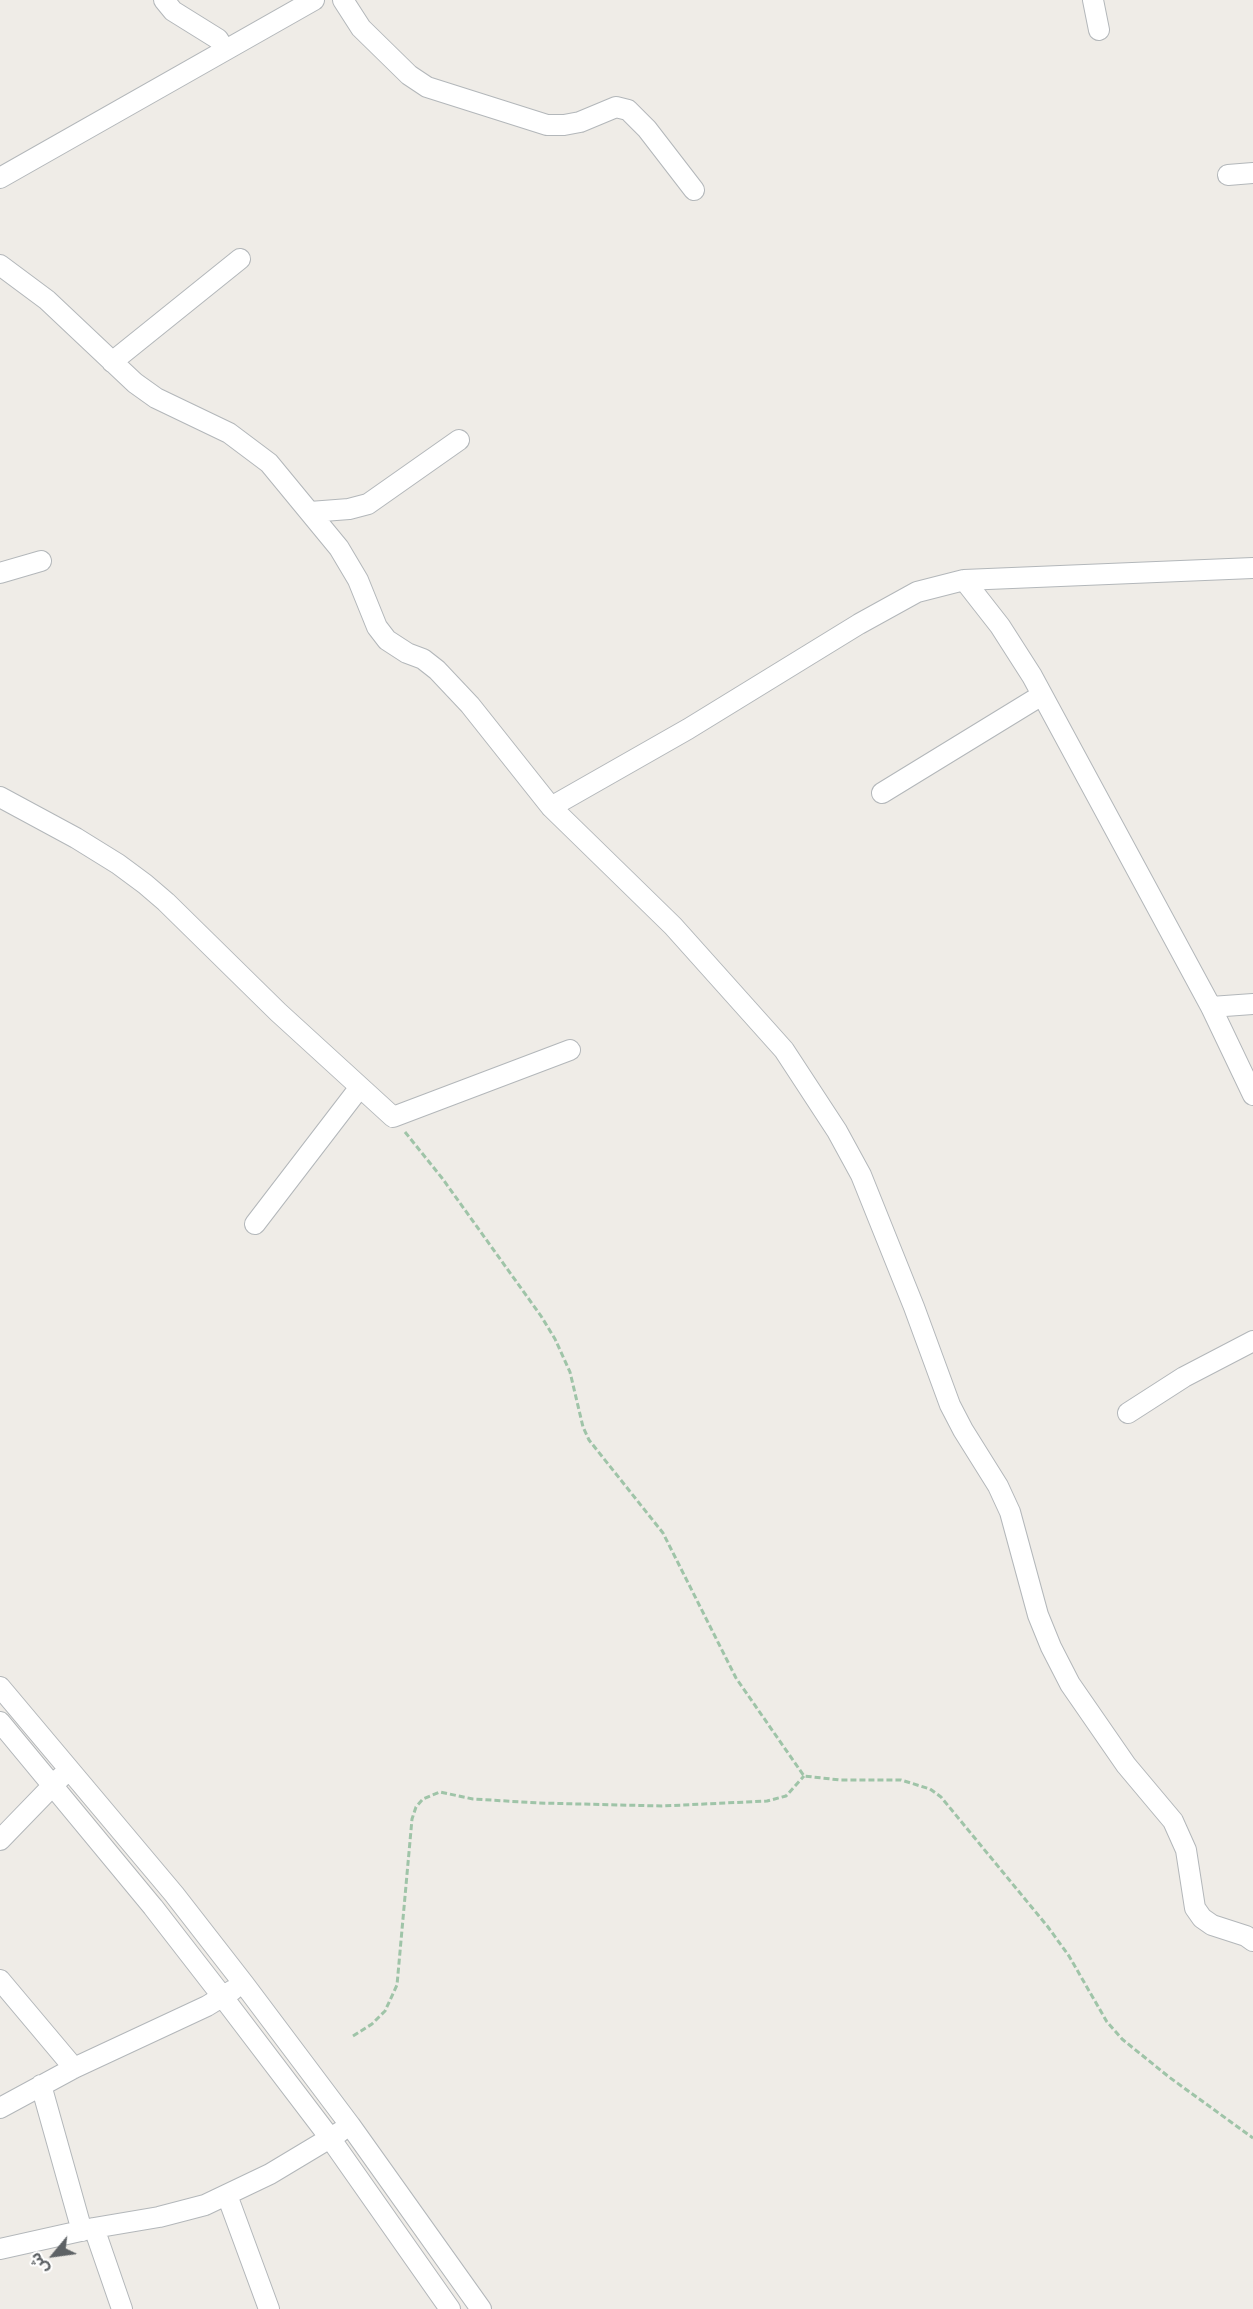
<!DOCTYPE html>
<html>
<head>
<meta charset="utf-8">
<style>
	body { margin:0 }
	#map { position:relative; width:1253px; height:2309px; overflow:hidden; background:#efece7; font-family:"PT Sans Narrow","Noto Sans Arabic",sans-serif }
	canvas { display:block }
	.north { position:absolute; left:24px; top:2225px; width:60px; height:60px; -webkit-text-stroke:4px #fff; paint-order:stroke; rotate:241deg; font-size:16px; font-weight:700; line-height:24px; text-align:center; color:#5e6265 }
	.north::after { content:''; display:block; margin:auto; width:21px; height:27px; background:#5e6265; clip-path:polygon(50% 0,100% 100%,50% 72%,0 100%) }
</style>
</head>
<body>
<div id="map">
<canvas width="1253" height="2309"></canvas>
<div class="north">ش</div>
</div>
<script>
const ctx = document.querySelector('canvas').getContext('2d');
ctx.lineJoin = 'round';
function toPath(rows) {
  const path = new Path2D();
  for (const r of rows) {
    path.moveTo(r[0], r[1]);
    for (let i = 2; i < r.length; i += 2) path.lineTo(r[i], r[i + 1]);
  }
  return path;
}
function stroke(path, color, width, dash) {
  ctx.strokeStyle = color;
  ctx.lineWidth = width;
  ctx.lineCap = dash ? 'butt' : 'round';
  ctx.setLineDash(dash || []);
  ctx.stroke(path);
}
const path = toPath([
	[405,1132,442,1178,541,1316,555,1339,570,1372,583,1427,589,1440,663,1533,736,1678,804,1776,840,1780,901,1780,930,1789,941,1797,1048,1927,1069,1956,1107,2022,1122,2039,1169,2077,1253,2138],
	[353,2036,372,2024,385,2011,397,1985,412,1819,416,1807,423,1799,440,1792,473,1799,539,1803,662,1806,767,1801,786,1796,804,1776]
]);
const minor = toPath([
	[164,0,173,11,218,39,225,50],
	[343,0,361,28,409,75,427,87,547,125,564,125,580,122,616,107,628,110,647,129,694,190],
	[1093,0,1099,30],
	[1228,175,1253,173],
	[0,178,314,0],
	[0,265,47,300,135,383,156,398,229,433,269,463,339,548,358,580,377,627,387,640,407,653,423,659,437,670,470,705,551,807,673,926,784,1050,837,1131,861,1175,914,1307,950,1405,963,1430,998,1486,1010,1512,1038,1615,1051,1647,1070,1684,1126,1765,1173,1821,1186,1850,1195,1908,1202,1918,1212,1925,1246,1936,1253,1941],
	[112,362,240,259],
	[310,512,349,509,368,504,459,440],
	[0,573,41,561],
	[964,580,1253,568],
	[882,793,1042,695],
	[0,797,76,838,118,864,145,884,166,902,278,1012,393,1117,570,1050],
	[551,807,688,729,859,624,917,592,964,580,1000,626,1032,676,1211,1007,1253,1095],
	[1211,1007,1253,1004],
	[255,1224,360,1087],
	[1128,1413,1184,1377,1253,1341],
	[0,1687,174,1894,244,1984,350,2125,481,2309],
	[0,1722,153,1907,222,1996,330,2138,450,2309],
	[0,1840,61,1777],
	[0,1980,74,2068],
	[41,2085,82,2231],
	[0,2108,74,2068,207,2006,233,1990],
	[227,2195,269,2309],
	[94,2228,122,2309],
	[0,2249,94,2228,159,2217,205,2205,270,2174,340,2132]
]);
stroke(minor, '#b3b7ba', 22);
stroke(path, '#9fc4a8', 3, [6, 3]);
stroke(minor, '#fff', 20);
</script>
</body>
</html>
